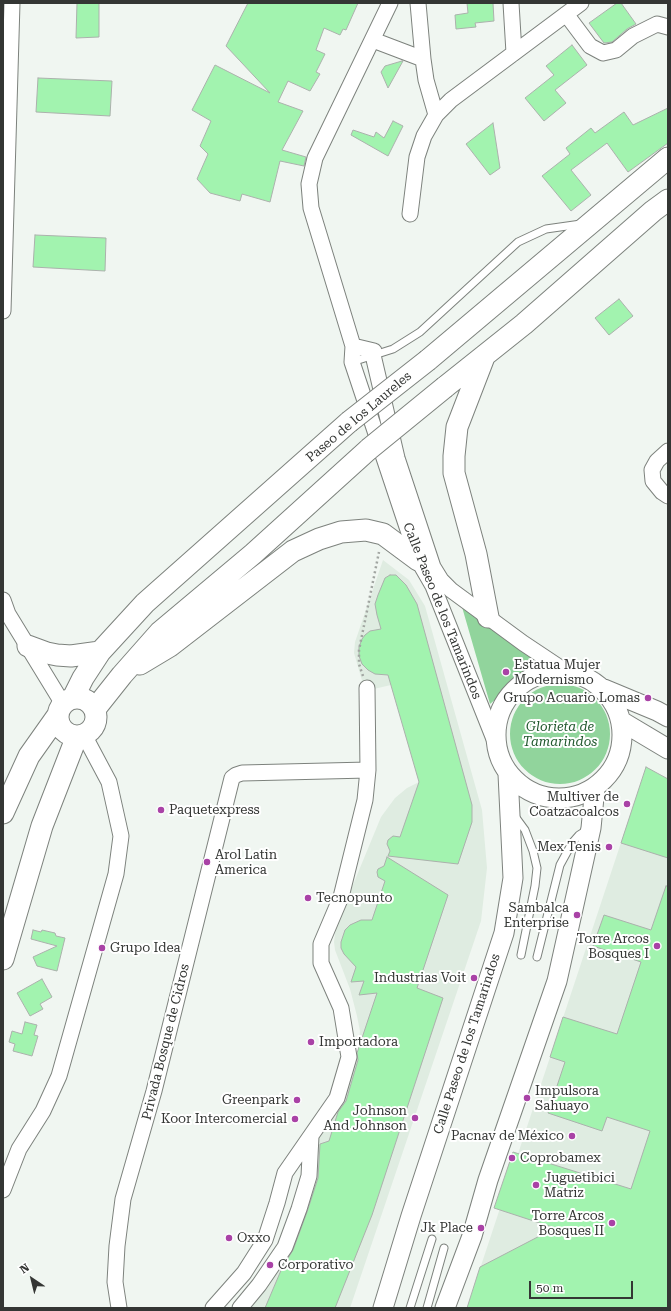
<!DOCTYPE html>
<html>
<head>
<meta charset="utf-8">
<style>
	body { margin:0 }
	#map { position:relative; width:671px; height:1311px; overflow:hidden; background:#f0f6f1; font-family:"Roboto Serif",serif }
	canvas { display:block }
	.frame { position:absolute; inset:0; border:4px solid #343634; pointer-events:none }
	.north { position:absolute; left:12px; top:1259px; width:40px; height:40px; -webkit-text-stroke:3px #fff; paint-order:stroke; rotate:325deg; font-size:11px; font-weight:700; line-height:16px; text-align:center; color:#343634 }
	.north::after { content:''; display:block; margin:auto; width:14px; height:18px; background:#343634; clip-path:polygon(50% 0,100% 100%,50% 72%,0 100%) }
	.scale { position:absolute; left:529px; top:1281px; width:104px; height:18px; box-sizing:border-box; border:2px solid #343634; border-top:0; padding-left:5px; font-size:12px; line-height:14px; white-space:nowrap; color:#343634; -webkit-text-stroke:3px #fff; paint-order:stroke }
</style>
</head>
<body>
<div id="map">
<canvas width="671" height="1311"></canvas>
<div class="frame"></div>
<div class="north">N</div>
<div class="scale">50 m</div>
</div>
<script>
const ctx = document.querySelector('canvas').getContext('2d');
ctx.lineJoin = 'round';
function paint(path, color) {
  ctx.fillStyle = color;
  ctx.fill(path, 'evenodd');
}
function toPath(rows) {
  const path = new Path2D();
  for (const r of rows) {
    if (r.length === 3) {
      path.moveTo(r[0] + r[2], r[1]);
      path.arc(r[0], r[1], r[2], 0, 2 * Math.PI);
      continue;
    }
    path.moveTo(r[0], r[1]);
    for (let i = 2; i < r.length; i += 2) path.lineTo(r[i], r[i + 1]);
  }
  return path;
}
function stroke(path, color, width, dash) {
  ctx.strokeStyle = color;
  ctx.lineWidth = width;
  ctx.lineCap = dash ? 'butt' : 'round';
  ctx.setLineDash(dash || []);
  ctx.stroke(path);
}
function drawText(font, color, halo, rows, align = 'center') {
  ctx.font = font + ' "Roboto Serif",serif';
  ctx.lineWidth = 4;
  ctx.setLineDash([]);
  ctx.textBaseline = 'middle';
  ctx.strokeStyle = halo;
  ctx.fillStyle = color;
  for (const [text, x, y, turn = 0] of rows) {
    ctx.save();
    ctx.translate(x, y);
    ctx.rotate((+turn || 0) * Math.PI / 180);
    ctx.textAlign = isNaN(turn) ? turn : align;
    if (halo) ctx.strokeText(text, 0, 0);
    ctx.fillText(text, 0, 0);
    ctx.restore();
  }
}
const built = toPath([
	[383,560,409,580,425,606,482,810,487,868,481,921,350,1308,244,1308,283,1259,307,1154,324,1131,344,1095,358,1051,360,1031,357,1016,350,989,335,950,334,942,336,926,381,817,395,798,407,788,419,782,391,685,365,691,354,653,355,642],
	[646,767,668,780,668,1308,467,1308]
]);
const green = toPath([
	[460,600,538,663,490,704],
	[560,734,50]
]);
const building = toPath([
	[77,3,99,3,99,37,76,38,77,3],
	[248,3,358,3,346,30,343,29,340,35,324,28,316,50,325,54,316,72,320,74,310,91,288,81,278,102,303,111,282,150,306,157,304,166,280,161,270,202,242,194,240,201,210,193,197,179,208,154,200,146,211,121,192,110,215,65,270,93,226,46,248,3],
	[467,3,493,3,494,21,475,23,476,27,456,29,455,15,468,13,467,3],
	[617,3,621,3,636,24,627,29,612,42,604,43,589,23,617,3],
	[572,45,587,65,555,90,566,103,544,121,525,98,554,75,546,66,572,45],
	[402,61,403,61,388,88,381,72,385,66,402,61],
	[38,78,112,81,110,116,36,112,38,78],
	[668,108,668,143,628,172,607,143,571,170,591,195,571,211,542,176,570,154,566,148,591,128,595,133,624,112,633,125,668,108],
	[393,121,403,126,388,156,351,135,353,130,374,137,376,132,384,138,393,121],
	[493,123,500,168,490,175,466,144,493,123],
	[35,235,106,238,105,271,33,267,35,235],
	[619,299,633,316,609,335,595,318,619,299],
	[390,575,396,575,406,585,417,604,472,805,472,822,458,864,388,856,390,851,387,844,388,840,393,836,400,837,419,782,388,675,375,674,368,670,362,664,359,656,359,647,362,639,365,635,370,631,381,629,377,615,375,604,378,595,385,578,390,575],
	[646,767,668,779,668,858,621,843,646,767],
	[387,857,448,895,417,988,443,998,372,1215,335,1308,265,1308,282,1268,293,1250,307,1212,318,1178,320,1144,329,1141,338,1112,346,1101,358,1060,357,1053,377,993,359,995,364,981,351,982,356,967,344,954,341,948,341,942,345,930,350,925,361,920,372,920,385,881,378,877,377,872,378,869,384,866,387,857],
	[666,886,668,886,668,1308,467,1308,480,1267,555,1228,494,1208,513,1152,631,1189,650,1131,607,1117,602,1131,548,1113,565,1062,550,1057,563,1017,617,1034,641,962,593,946,604,915,651,930,666,886],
	[33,930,41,932,42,930,55,933,56,936,65,938,57,971,37,966,33,957,57,946,31,939,33,930],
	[42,979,52,997,40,1004,43,1009,30,1016,17,993,42,979],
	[25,1022,37,1025,34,1035,38,1036,32,1056,13,1051,15,1044,9,1042,12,1031,22,1034,25,1022]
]);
const path = toPath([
	[363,676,359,664,359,650,379,552]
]);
const service = toPath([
	[352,362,393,349,420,332,518,242,546,229,581,224],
	[514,815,525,830,533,851,537,868,535,886,521,955],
	[537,957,560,865,572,843,579,835,587,830],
	[410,1308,432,1239],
	[427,1308,444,1248]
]);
const minor = toPath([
	[390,3,315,158,309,184,311,208,353,346,352,362,418,560,433,586,494,739],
	[418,3,423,59],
	[511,3,514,53],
	[566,14,590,46,603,53,616,50,633,36,657,24,668,27],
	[373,40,423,59,426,80,436,115],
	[410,214,417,157,424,136,436,115,451,100,581,3],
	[3,311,12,3],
	[353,346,374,351,373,355,397,458,433,567,441,580,451,590,523,643,565,671],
	[668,451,657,461,652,470,653,481,662,492,668,496],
	[3,600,8,614,63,704],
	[3,1190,19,1149,43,1111,59,1076,116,874,121,836,109,782,84,735],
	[119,1308,115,1282,117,1246,123,1199,154,1091,232,778,236,775,242,773,368,770],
	[213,1308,244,1273,265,1240,277,1203,285,1173,337,1098,349,1057,341,1008,321,963,321,944,341,897,365,800,368,770,367,688],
	[240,1308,259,1285,285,1247,299,1209,309,1176,311,1136]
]);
const tertiary = toPath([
	[559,735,63],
	[604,689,657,711,668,717],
	[621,721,668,749],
	[383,1308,411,1216,504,933,513,878,508,774],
	[445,1308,472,1236,488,1180,557,981,591,828,595,787]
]);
const secondary = toPath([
	[484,357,457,427,454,456,454,473,476,554,488,617],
	[428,360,668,158],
	[445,387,524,324,653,211,668,200],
	[28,646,47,653,57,655,71,656,100,652],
	[140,664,170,646,293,551,319,539,341,532,366,530,383,534,418,560],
	[77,717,19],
	[73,698,83,678,100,652,145,603,349,422],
	[95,709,122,675,160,632,253,554,369,449],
	[3,813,29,756,58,715],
	[3,959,42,826,77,736]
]);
const secondaryBridge = toPath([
	[349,422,428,360],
	[369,449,445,387]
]);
const markers = [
	[506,672,4,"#a942a6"],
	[648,698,4,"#a942a6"],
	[627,804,4,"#a942a6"],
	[161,810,4,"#a942a6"],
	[609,847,4,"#a942a6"],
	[207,862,4,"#a942a6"],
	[308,898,4,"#a942a6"],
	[577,915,4,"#a942a6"],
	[657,946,4,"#a942a6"],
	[102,948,4,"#a942a6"],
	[474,978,4,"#a942a6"],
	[311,1042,4,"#a942a6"],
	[527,1098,4,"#a942a6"],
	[297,1100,4,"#a942a6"],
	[415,1118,4,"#a942a6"],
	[295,1119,4,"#a942a6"],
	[572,1136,4,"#a942a6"],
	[512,1158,4,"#a942a6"],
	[536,1185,4,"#a942a6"],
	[612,1223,4,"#a942a6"],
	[481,1228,4,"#a942a6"],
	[229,1238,4,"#a942a6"],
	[270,1265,4,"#a942a6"]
];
const streetNames = [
	["Paseo de los Laureles",359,417,-40],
	["Calle Paseo de los Tamarindos",442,611,68],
	["Privada Bosque de Cidros",166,1042,-76],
	["Calle Paseo de los Tamarindos",467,1044,-72]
];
const poiNames = [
	["Estatua Mujer",514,665,"left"],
	["Modernismo",514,680,"left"],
	["Grupo Acuario Lomas",640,698],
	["Multiver de",619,797],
	["Coatzacoalcos",619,812],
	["Paquetexpress",169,810,"left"],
	["Mex Tenis",601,847],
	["Arol Latin",215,855,"left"],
	["America",215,870,"left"],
	["Tecnopunto",316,898,"left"],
	["Sambalca",569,908],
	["Enterprise",569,923],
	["Torre Arcos",649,939],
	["Bosques I",649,954],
	["Grupo Idea",110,948,"left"],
	["Industrias Voit",466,978],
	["Importadora",319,1042,"left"],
	["Impulsora",535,1091,"left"],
	["Sahuayo",535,1106,"left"],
	["Greenpark",289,1100],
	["Johnson",407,1111],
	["And Johnson",407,1126],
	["Koor Intercomercial",287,1119],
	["Pacnav de México",564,1136],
	["Coprobamex",520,1158,"left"],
	["Juguetibici",544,1178,"left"],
	["Matriz",544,1193,"left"],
	["Torre Arcos",604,1216],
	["Bosques II",604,1231],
	["Jk Place",473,1228],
	["Oxxo",237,1238,"left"],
	["Corporativo",278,1265,"left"]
];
const parkNames = [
	["Glorieta de",560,727],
	["Tamarindos",560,742]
];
paint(built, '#dfece1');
paint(green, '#91d49c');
paint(building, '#a2f3af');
stroke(building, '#abb1ac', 1);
stroke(service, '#7d827d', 9);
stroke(minor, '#7d827d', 17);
stroke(tertiary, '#7d827d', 21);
stroke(secondary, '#7d827d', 23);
stroke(path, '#a1a5a1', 2.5, [2, 3]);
stroke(service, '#fff', 7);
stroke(minor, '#fff', 15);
stroke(tertiary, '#fff', 19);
stroke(secondary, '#fff', 21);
stroke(secondaryBridge, '#7d827d', 23, []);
stroke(secondaryBridge, '#fff', 21);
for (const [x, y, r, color] of markers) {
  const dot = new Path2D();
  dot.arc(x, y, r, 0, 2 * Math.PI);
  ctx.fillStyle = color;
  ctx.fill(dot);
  stroke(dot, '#fff', 1.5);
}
drawText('13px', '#343634', '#fff', streetNames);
drawText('13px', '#343634', '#fff', poiNames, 'right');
drawText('italic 13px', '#20582d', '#fff', parkNames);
</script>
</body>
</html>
